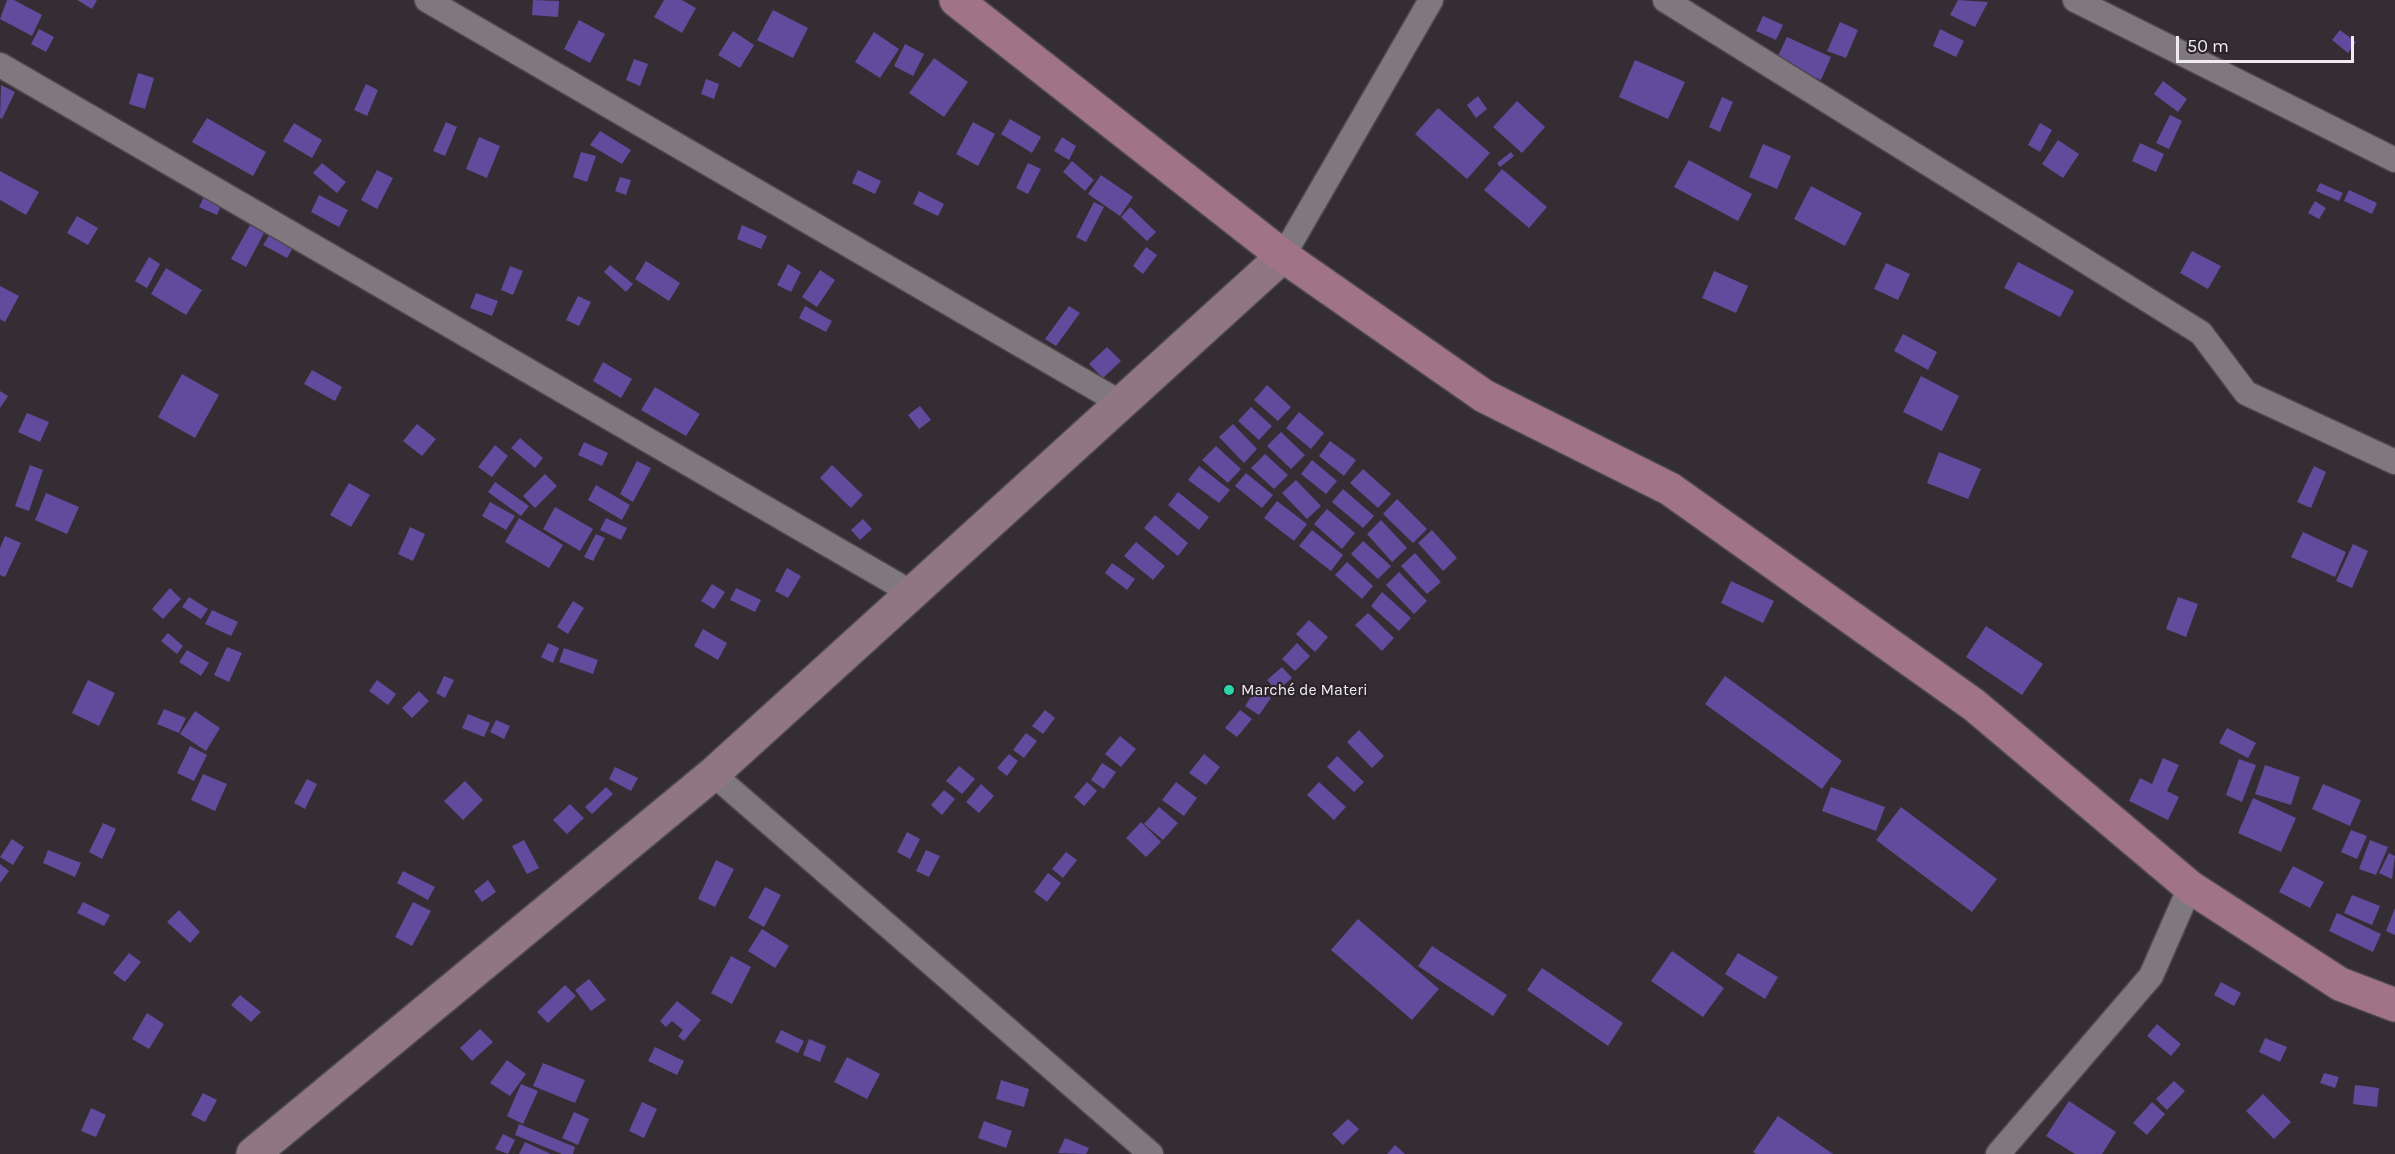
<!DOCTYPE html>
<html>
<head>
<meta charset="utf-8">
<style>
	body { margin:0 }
	#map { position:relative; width:2395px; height:1154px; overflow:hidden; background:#342e34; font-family:Karla,sans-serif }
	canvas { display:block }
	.scale { position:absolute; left:2176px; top:36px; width:178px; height:27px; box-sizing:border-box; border:3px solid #efebef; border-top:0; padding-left:8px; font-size:18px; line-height:21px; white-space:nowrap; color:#efebef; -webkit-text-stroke:4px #2a242a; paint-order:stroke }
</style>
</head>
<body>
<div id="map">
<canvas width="2395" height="1154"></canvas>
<div class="scale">50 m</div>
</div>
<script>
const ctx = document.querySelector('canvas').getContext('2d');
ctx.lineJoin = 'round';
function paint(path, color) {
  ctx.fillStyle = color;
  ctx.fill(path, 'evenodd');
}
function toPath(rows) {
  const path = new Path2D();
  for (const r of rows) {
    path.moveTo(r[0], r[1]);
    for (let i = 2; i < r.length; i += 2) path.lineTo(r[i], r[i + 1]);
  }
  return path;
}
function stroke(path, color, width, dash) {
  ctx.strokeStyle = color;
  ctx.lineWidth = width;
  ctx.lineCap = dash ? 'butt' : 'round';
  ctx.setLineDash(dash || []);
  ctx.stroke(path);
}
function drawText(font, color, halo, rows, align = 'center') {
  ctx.font = font + ' Karla,sans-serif';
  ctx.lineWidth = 4.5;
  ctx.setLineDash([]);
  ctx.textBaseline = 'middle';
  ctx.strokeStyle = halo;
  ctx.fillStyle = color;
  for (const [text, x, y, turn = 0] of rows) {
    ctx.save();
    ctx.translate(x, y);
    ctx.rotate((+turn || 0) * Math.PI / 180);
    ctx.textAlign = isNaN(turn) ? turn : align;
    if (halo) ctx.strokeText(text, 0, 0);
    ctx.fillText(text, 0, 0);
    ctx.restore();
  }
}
const building = toPath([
	[7,0,14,0,42,15,32,36,0,19],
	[77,0,97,0,92,9],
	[533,0,559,1,558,17,532,15],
	[664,0,682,0,696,8,682,33,654,17],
	[1958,0,1988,2,1975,27,1950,15],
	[773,10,808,28,793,58,757,40],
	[1763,16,1783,25,1776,40,1756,31],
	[579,20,605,34,590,63,564,49],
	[1840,22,1858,30,1846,58,1827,51],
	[39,29,54,37,46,52,31,44],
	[1940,29,1964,41,1956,57,1933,46],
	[2340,30,2356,42,2348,53,2332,40],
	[733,31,754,45,740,68,718,55],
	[874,32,899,49,880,78,855,62],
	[1787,37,1831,57,1821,80,1776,60],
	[905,44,924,54,913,76,894,66],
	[934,58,968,82,944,117,909,93],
	[634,59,648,64,640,86,626,80],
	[1635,60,1685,82,1668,119,1619,97],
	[138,73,154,78,145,109,129,104],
	[706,79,719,84,714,99,701,94],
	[2163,81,2187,99,2178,112,2154,94],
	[366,84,378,90,367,116,354,110],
	[1,85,15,92,2,119,0,118],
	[1478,96,1487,109,1476,118,1467,105],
	[1722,97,1733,102,1720,132,1709,127],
	[1517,101,1545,127,1522,153,1493,127],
	[1438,108,1490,153,1467,179,1415,134],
	[2170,115,2182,121,2169,149,2156,143],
	[207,118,266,152,253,176,192,142],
	[1010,119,1041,137,1032,153,1001,134],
	[446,122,457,127,445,156,433,151],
	[973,122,995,134,978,166,956,154],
	[294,123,322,140,312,158,283,141],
	[2040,123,2052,130,2040,152,2028,145],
	[600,131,631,150,622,164,590,145],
	[479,137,500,146,487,178,466,169],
	[1062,137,1076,146,1069,160,1054,151],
	[2058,140,2079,154,2063,178,2042,164],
	[2140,143,2164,154,2156,172,2132,161],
	[1763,144,1791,156,1777,189,1749,177],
	[581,152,596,156,587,182,573,177],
	[1511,152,1514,156,1500,167,1497,163],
	[1689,160,1752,194,1738,221,1674,187],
	[1072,161,1094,180,1085,191,1063,172],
	[322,163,346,182,337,193,313,173],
	[1028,163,1041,169,1028,194,1016,188],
	[1502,169,1547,207,1529,228,1484,190],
	[377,170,393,178,377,209,361,200],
	[858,170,881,181,875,194,852,183],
	[0,171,39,192,26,215,0,200],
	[1101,175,1133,197,1120,216,1088,194],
	[620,177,631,180,626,195,615,191],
	[2320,183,2343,193,2339,201,2316,191],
	[1811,186,1862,213,1845,246,1794,219],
	[2349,190,2377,203,2372,214,2344,201],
	[919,191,944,204,938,216,913,204],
	[205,195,222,203,217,215,199,207],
	[319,195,348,210,339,227,311,212],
	[2315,201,2326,208,2319,219,2308,213],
	[1094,202,1104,207,1086,242,1076,237],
	[1130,207,1156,232,1147,241,1121,217],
	[77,216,98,228,88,245,67,233],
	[250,225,264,233,246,267,231,259],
	[742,225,767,236,761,249,737,239],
	[270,234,294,246,287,258,263,245],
	[1146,247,1157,255,1143,274,1133,266],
	[2192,251,2221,266,2208,289,2180,273],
	[149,257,160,264,147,288,135,281],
	[646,261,680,283,669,301,635,279],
	[2018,262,2074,291,2060,317,2004,288],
	[1886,263,1910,274,1898,300,1874,289],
	[788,264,801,272,791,292,777,285],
	[610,265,633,284,626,292,604,272],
	[510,266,523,271,513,295,501,290],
	[166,268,202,290,186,315,151,294],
	[820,270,835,280,817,307,802,297],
	[1714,271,1748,286,1736,313,1702,298],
	[0,286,19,296,5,322,0,319],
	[476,293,498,301,492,316,470,308],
	[578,296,591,302,579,326,566,320],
	[805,306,832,321,826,332,799,318],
	[1069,306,1080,313,1056,346,1045,339],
	[1903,334,1937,352,1928,370,1894,351],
	[1107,347,1121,361,1103,378,1089,364],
	[603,362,632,379,621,398,593,381],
	[312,370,342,387,335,401,304,384],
	[182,374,219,395,195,438,158,417],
	[1921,376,1959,396,1942,431,1903,412],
	[1267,385,1291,407,1278,421,1254,400],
	[655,387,700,414,686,436,641,410],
	[0,391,8,396,0,408],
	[920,406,931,420,919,429,908,415],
	[1251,407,1272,426,1259,440,1238,421],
	[1299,412,1324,433,1311,449,1286,428],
	[27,413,49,422,40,442,18,432],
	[417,424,436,439,422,456,403,441],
	[1233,424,1257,449,1244,463,1219,437],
	[1281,432,1305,455,1291,469,1267,446],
	[520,438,543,458,535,468,511,448],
	[1330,441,1356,460,1344,476,1319,456],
	[584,442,608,453,602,466,578,455],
	[495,445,508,456,492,477,478,467],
	[1216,446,1241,469,1228,483,1202,460],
	[1939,452,1981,469,1968,499,1927,483],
	[1265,454,1288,475,1274,489,1251,468],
	[1312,460,1337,481,1326,494,1301,474],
	[637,461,651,468,633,502,620,494],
	[30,465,43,470,29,511,15,506],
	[832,465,863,495,851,508,820,478],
	[1199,466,1230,490,1219,503,1188,480],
	[2314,466,2326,472,2311,508,2297,502],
	[1363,469,1391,494,1378,508,1350,483],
	[1246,473,1273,495,1262,508,1235,486],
	[545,474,557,486,535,508,523,496],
	[1296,480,1321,506,1307,519,1282,493],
	[495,482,529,506,521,516,488,492],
	[349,483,370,495,351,527,330,515],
	[596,485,630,505,622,520,588,500],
	[1343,489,1374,516,1363,528,1332,502],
	[1178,492,1209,517,1199,530,1168,505],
	[46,493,79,507,67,534,35,520],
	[1397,499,1427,529,1413,543,1383,514],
	[1277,501,1307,524,1294,541,1264,518],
	[490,502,515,516,506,530,482,516],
	[555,507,593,529,580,551,543,529],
	[1327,509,1355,533,1342,549,1314,524],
	[1155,515,1188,543,1178,556,1144,528],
	[519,518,563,545,549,568,505,542],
	[606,518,627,528,621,540,600,530],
	[863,519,872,529,860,540,851,530],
	[1381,520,1407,548,1392,562,1367,534],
	[410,527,425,534,413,561,398,554],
	[1312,530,1343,555,1331,571,1299,546],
	[1432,530,1457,558,1443,571,1418,543],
	[2303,532,2346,552,2335,577,2291,557],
	[596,534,605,538,593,561,584,557],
	[5,536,21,543,5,577,0,575,0,548],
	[1363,541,1391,566,1378,579,1351,554],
	[1136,542,1165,566,1153,580,1124,556],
	[2353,544,2368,551,2352,588,2336,581],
	[1415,553,1441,582,1427,594,1401,566],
	[1347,562,1373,586,1362,599,1335,575],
	[1112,563,1135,579,1127,590,1105,573],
	[787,568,801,576,788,598,775,591],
	[1399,572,1427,601,1414,614,1386,585],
	[1731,581,1774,601,1763,623,1721,603],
	[712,584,725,592,714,609,701,601],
	[170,588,181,599,163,619,152,609],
	[736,588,761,600,755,612,730,600],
	[1382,592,1411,618,1399,631,1371,606],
	[189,597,208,609,201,619,182,607],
	[2178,597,2198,604,2186,637,2166,629],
	[573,601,584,608,568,634,557,627],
	[212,610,238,622,231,636,205,624],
	[1368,613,1394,638,1382,651,1355,625],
	[1309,620,1328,637,1315,652,1296,634],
	[1986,626,2043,664,2022,695,1966,657],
	[703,629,727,643,718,660,694,646],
	[168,633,183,646,177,654,161,641],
	[548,643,559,648,553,663,541,657],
	[1297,643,1310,656,1295,671,1282,659],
	[227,647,242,653,229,682,214,675],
	[564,648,598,660,593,674,559,662],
	[187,650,209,663,201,676,179,662],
	[1282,667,1292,678,1277,691,1267,680],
	[444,676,454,680,445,698,436,693],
	[1725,676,1842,761,1822,789,1705,704],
	[88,680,115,693,99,726,72,713],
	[377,680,396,694,388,705,369,691],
	[1257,688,1271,698,1259,715,1245,706],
	[419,691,429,701,412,718,402,708],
	[164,709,186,718,179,733,157,724],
	[1045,710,1055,718,1043,734,1032,726],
	[1240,710,1252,719,1237,737,1225,728],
	[195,711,220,728,206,751,180,734],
	[468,714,490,723,484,737,462,728],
	[496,720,510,726,504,739,490,732],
	[2227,728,2256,743,2248,758,2219,743],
	[1359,730,1384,756,1372,768,1347,742],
	[1026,733,1037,741,1024,758,1013,750],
	[1120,736,1136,749,1121,767,1105,754],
	[190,746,207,755,194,781,177,773],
	[1009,754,1018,761,1007,776,997,768],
	[1204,754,1220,767,1206,785,1189,773],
	[1337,756,1364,782,1354,792,1327,767],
	[2163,758,2179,765,2167,791,2179,797,2168,820,2129,801,2140,778,2152,784],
	[2239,759,2256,765,2242,802,2226,795],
	[1102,763,1116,772,1104,789,1091,780],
	[2265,765,2300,777,2291,805,2255,794],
	[959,766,975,779,962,794,946,781],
	[615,767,638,778,631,791,609,779],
	[203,774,227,784,215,811,191,800],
	[307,779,317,784,305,809,294,803],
	[465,781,483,800,463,820,444,801],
	[1087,782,1097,791,1084,806,1074,797],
	[1176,782,1197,798,1184,816,1162,800],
	[1319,782,1346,807,1334,820,1307,795],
	[981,784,994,796,979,813,966,802],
	[2323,784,2361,800,2350,826,2312,809],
	[606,787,613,794,592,814,585,807],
	[1831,787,1885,807,1876,831,1822,811],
	[944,790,955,799,942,815,931,805],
	[2253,798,2296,818,2281,852,2238,833],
	[570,804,584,818,567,834,553,820],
	[1159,807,1178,823,1163,840,1144,824],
	[1901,807,1997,879,1972,912,1876,840],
	[1141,822,1161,842,1146,857,1126,838],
	[103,823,116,829,102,859,89,852],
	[2351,830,2367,836,2357,859,2341,852],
	[907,832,920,839,910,859,897,852],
	[12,839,24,847,13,865,0,857],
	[524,840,539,868,527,874,512,846],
	[2370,840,2388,847,2376,875,2359,869],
	[48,850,81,863,75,877,43,863],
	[926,850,940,856,929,877,916,871],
	[1066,852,1077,860,1063,878,1052,869],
	[2389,853,2395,856,2392,879,2379,873],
	[716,860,734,869,715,907,698,899],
	[0,864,9,871,0,883],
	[2293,866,2324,882,2310,908,2279,892],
	[403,871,435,887,428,900,397,883],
	[1048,873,1061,883,1047,902,1034,892],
	[488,880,496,892,482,902,474,891],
	[765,887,781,895,764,927,748,918],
	[2352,895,2380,906,2372,925,2344,913],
	[83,902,110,915,104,926,77,913],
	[413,902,431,911,412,946,395,937],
	[2395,908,2395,935,2386,931],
	[179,910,200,932,190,943,167,922],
	[2337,913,2381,934,2373,952,2329,931],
	[1358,919,1439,989,1412,1020,1331,950],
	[762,929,789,946,775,968,748,951],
	[1432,946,1507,995,1493,1016,1418,966],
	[1672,951,1724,988,1703,1017,1651,981],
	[129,953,141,962,125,982,113,973],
	[1738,953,1778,977,1765,999,1725,974],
	[731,956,751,967,732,1004,711,993],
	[1542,968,1623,1023,1608,1046,1527,990],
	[589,979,606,1000,591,1011,575,990],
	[2221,982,2241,993,2234,1006,2214,995],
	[565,985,576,996,548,1023,537,1012],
	[240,995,261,1012,251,1022,231,1005],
	[677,1001,701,1020,684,1041,678,1036,683,1030,672,1021,666,1027,660,1021],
	[147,1013,164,1024,149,1049,132,1039],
	[2157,1024,2181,1044,2171,1056,2147,1036],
	[480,1029,493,1042,472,1061,460,1048],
	[781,1030,804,1041,798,1053,775,1042],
	[2265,1038,2287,1047,2280,1062,2259,1052],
	[809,1039,826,1046,820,1062,803,1055],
	[655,1047,684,1061,677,1075,648,1061],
	[847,1057,880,1074,867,1099,834,1082],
	[507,1060,526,1074,510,1096,490,1083],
	[543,1063,585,1080,575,1103,533,1086],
	[2324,1073,2339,1077,2335,1088,2320,1083],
	[1001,1080,1029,1089,1024,1107,996,1099],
	[2174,1081,2185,1091,2167,1110,2156,1099],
	[521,1084,538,1091,523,1124,507,1116],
	[2355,1085,2379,1088,2377,1107,2353,1104],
	[203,1093,217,1100,205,1122,191,1115],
	[2263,1094,2291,1122,2274,1139,2246,1111],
	[2069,1101,2116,1132,2102,1154,2075,1154,2046,1136],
	[642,1102,657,1109,644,1138,629,1131],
	[2152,1102,2165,1114,2147,1135,2133,1123],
	[91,1108,106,1115,96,1137,81,1131],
	[574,1112,589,1119,578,1145,562,1138],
	[1778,1116,1833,1154,1756,1154,1753,1152],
	[1348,1119,1359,1129,1343,1145,1332,1134],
	[984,1121,1012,1131,1006,1148,978,1138],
	[519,1124,575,1147,573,1154,562,1154,515,1135],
	[503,1134,515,1140,508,1154,495,1149],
	[1065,1138,1089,1148,1086,1154,1058,1153],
	[525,1142,551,1154,519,1154],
	[1395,1145,1405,1154,1387,1154]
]);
const minor = toPath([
	[427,0,1121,403],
	[1665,0,2201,333,2246,393,2395,462],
	[2075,0,2395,160],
	[0,65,912,593],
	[1283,256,1431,0],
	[713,774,1151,1154],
	[1998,1154,2151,976,2190,887]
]);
const secondary = toPath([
	[253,1154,713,774,1283,256]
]);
const primary = toPath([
	[956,0,1283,256,1484,396,1670,489,1974,705,2190,887,2340,984,2395,1005]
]);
const markers = [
	[1229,690,6,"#2cd5ab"]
];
const poiNames = [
	["Marché de Materi",1241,690]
];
paint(building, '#624a9c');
stroke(minor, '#4f494f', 27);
stroke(secondary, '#4f494f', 36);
stroke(primary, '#4f494f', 36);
stroke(minor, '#7f787f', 24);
stroke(secondary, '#907583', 33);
stroke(primary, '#a17386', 33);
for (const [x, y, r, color] of markers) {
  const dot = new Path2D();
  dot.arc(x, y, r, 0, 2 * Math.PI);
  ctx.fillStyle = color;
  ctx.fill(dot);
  stroke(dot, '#2a242a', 2);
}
drawText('16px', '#efebef', '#2a242a', poiNames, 'left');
</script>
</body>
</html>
